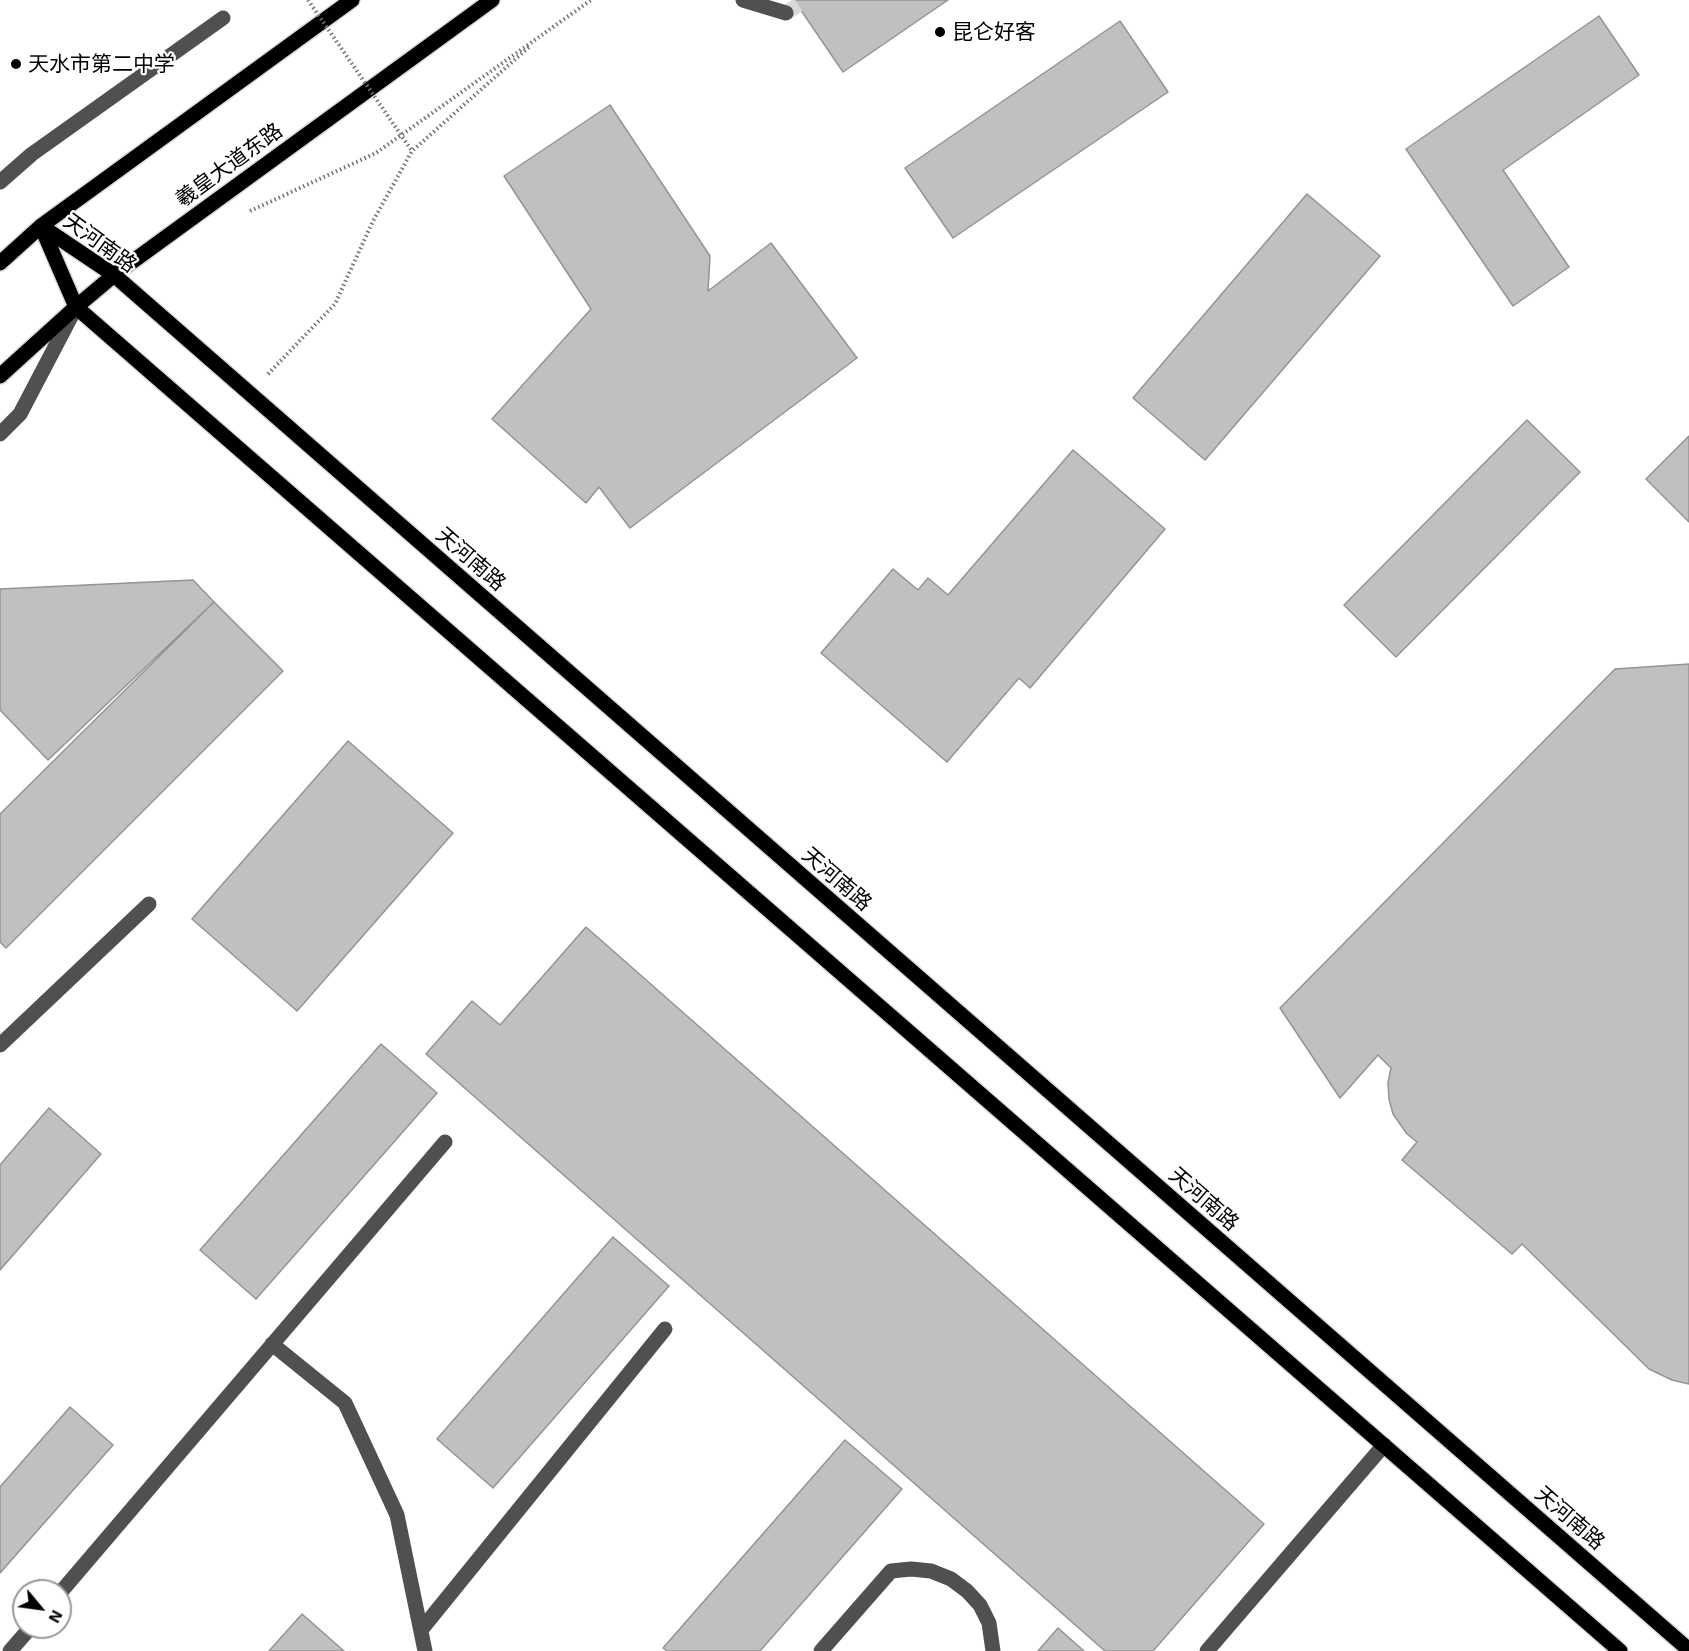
<!DOCTYPE html>
<html>
<head>
<meta charset="utf-8">
<style>
	body { margin:0 }
	#map { position:relative; width:1689px; height:1651px; overflow:hidden; background:#fff; font-family:"Exo 2",sans-serif }
	canvas { display:block }
	.north { position:absolute; left:12px; top:1579px; width:60px; height:60px; box-sizing:border-box; background:#fff; border:2px solid #999; border-radius:50%; rotate:119deg; font-size:16px; font-weight:700; line-height:24px; text-align:center; color:#000 }
	.north::after { content:''; display:block; margin:auto; width:21px; height:27px; background:#000; clip-path:polygon(50% 0,100% 100%,50% 72%,0 100%) }
</style>
</head>
<body>
<div id="map">
<canvas width="1689" height="1651"></canvas>
<div class="north">N</div>
</div>
<script>
const ctx = document.querySelector('canvas').getContext('2d');
ctx.lineJoin = 'round';
function paint(path, color) {
  ctx.fillStyle = color;
  ctx.fill(path, 'evenodd');
}
function toPath(rows) {
  const path = new Path2D();
  for (const r of rows) {
    path.moveTo(r[0], r[1]);
    for (let i = 2; i < r.length; i += 2) path.lineTo(r[i], r[i + 1]);
  }
  return path;
}
function stroke(path, color, width, dash) {
  ctx.strokeStyle = color;
  ctx.lineWidth = width;
  ctx.lineCap = dash ? 'butt' : 'round';
  ctx.setLineDash(dash || []);
  ctx.stroke(path);
}
function drawText(font, color, halo, rows, align = 'center') {
  ctx.font = font + ' "Exo 2","Noto Sans SC",sans-serif';
  ctx.lineWidth = 4.5;
  ctx.setLineDash([]);
  ctx.textBaseline = 'middle';
  ctx.strokeStyle = halo;
  ctx.fillStyle = color;
  for (const [text, x, y, turn = 0] of rows) {
    ctx.save();
    ctx.translate(x, y);
    ctx.rotate((+turn || 0) * Math.PI / 180);
    ctx.textAlign = isNaN(turn) ? turn : align;
    if (halo) ctx.strokeText(text, 0, 0);
    ctx.fillText(text, 0, 0);
    ctx.restore();
  }
}
const building = toPath([
	[794,0,948,0,843,72,794,0],
	[1599,16,1639,75,1503,170,1569,267,1513,306,1406,149,1599,16],
	[1120,21,1168,92,953,238,905,168,1120,21],
	[610,105,710,256,708,291,771,243,857,358,630,528,599,487,586,503,492,419,591,309,504,176,610,105],
	[1307,194,1380,256,1205,460,1133,398,1307,194],
	[1527,420,1580,472,1396,657,1344,605,1527,420],
	[1689,436,1689,522,1646,479,1689,436],
	[1073,450,1165,529,1030,688,1019,678,947,762,821,653,893,569,918,590,928,578,948,595,1073,450],
	[193,580,214,602,48,760,0,710,0,589,193,580],
	[214,602,283,671,6,948,0,942,0,814,214,602],
	[1689,664,1689,1384,1672,1380,1649,1369,1522,1244,1512,1254,1402,1160,1417,1142,1407,1134,1393,1114,1389,1099,1388,1083,1391,1068,1378,1055,1340,1098,1280,1008,1615,669,1689,664],
	[348,741,453,833,297,1011,192,919,348,741],
	[586,927,1264,1524,1153,1651,1105,1651,426,1054,472,1001,500,1025,586,927],
	[381,1044,437,1093,256,1299,200,1250,381,1044],
	[49,1108,101,1154,0,1270,0,1165,49,1108],
	[613,1237,669,1286,493,1488,437,1439,613,1237],
	[70,1407,113,1445,0,1573,0,1487,70,1407],
	[845,1440,902,1489,760,1651,667,1651,663,1648,845,1440],
	[302,1614,344,1651,269,1651,302,1614],
	[1058,1628,1084,1651,1038,1651,1058,1628]
]);
const minorTunnel = toPath([
	[786,13,805,0]
]);
const path = toPath([
	[250,211,376,153,591,0],
	[268,374,335,304,373,221,412,151,529,47]
]);
const minor = toPath([
	[743,0,786,13],
	[0,182,32,154,223,18],
	[0,434,20,414,75,309],
	[0,1045,149,904],
	[272,1344,345,1403,397,1515,425,1651],
	[60,1593,445,1142],
	[421,1630,665,1329],
	[10,1651,31,1627],
	[821,1651,891,1571,911,1569,931,1571,951,1579,967,1591,980,1605,989,1623,993,1651],
	[1207,1651,1384,1445]
]);
const major = toPath([
	[41,226,114,275,1689,1650],
	[41,226,76,307,1620,1651],
	[0,263,41,226,352,0],
	[0,376,76,307,114,275,492,0]
]);
const pathBridge = toPath([
	[308,0,412,151]
]);
const markers = [
	[940,32,6,"#000"],
	[16,64,6,"#000"]
];
const poiNames = [
	["昆仑好客",952,32],
	["天水市第二中学",28,64]
];
const streetNames = [
	["羲皇大道东路",229,165,-36],
	["天河南路",100,243,36],
	["天河南路",471,559,41],
	["天河南路",837,879,41],
	["天河南路",1204,1199,41],
	["天河南路",1570,1518,41]
];
paint(building, '#c0c0c0');
stroke(building, '#949494', 1.5);
stroke(minorTunnel, '#d9d9d9', 15, [15, 8]);
stroke(major, '#dbdbdb', 18);
stroke(path, '#727272', 4, [1.5, 3]);
stroke(minor, '#505050', 15);
stroke(major, '#000', 15);
stroke(pathBridge, '#727272', 4, [1.5, 3]);
for (const [x, y, r, color] of markers) {
  const dot = new Path2D();
  dot.arc(x, y, r, 0, 2 * Math.PI);
  ctx.fillStyle = color;
  ctx.fill(dot);
  stroke(dot, '#fff', 2);
}
drawText('21px', '#000', '#fff', poiNames, 'left');
drawText('21px', '#000', '#fff', streetNames);
</script>
</body>
</html>
